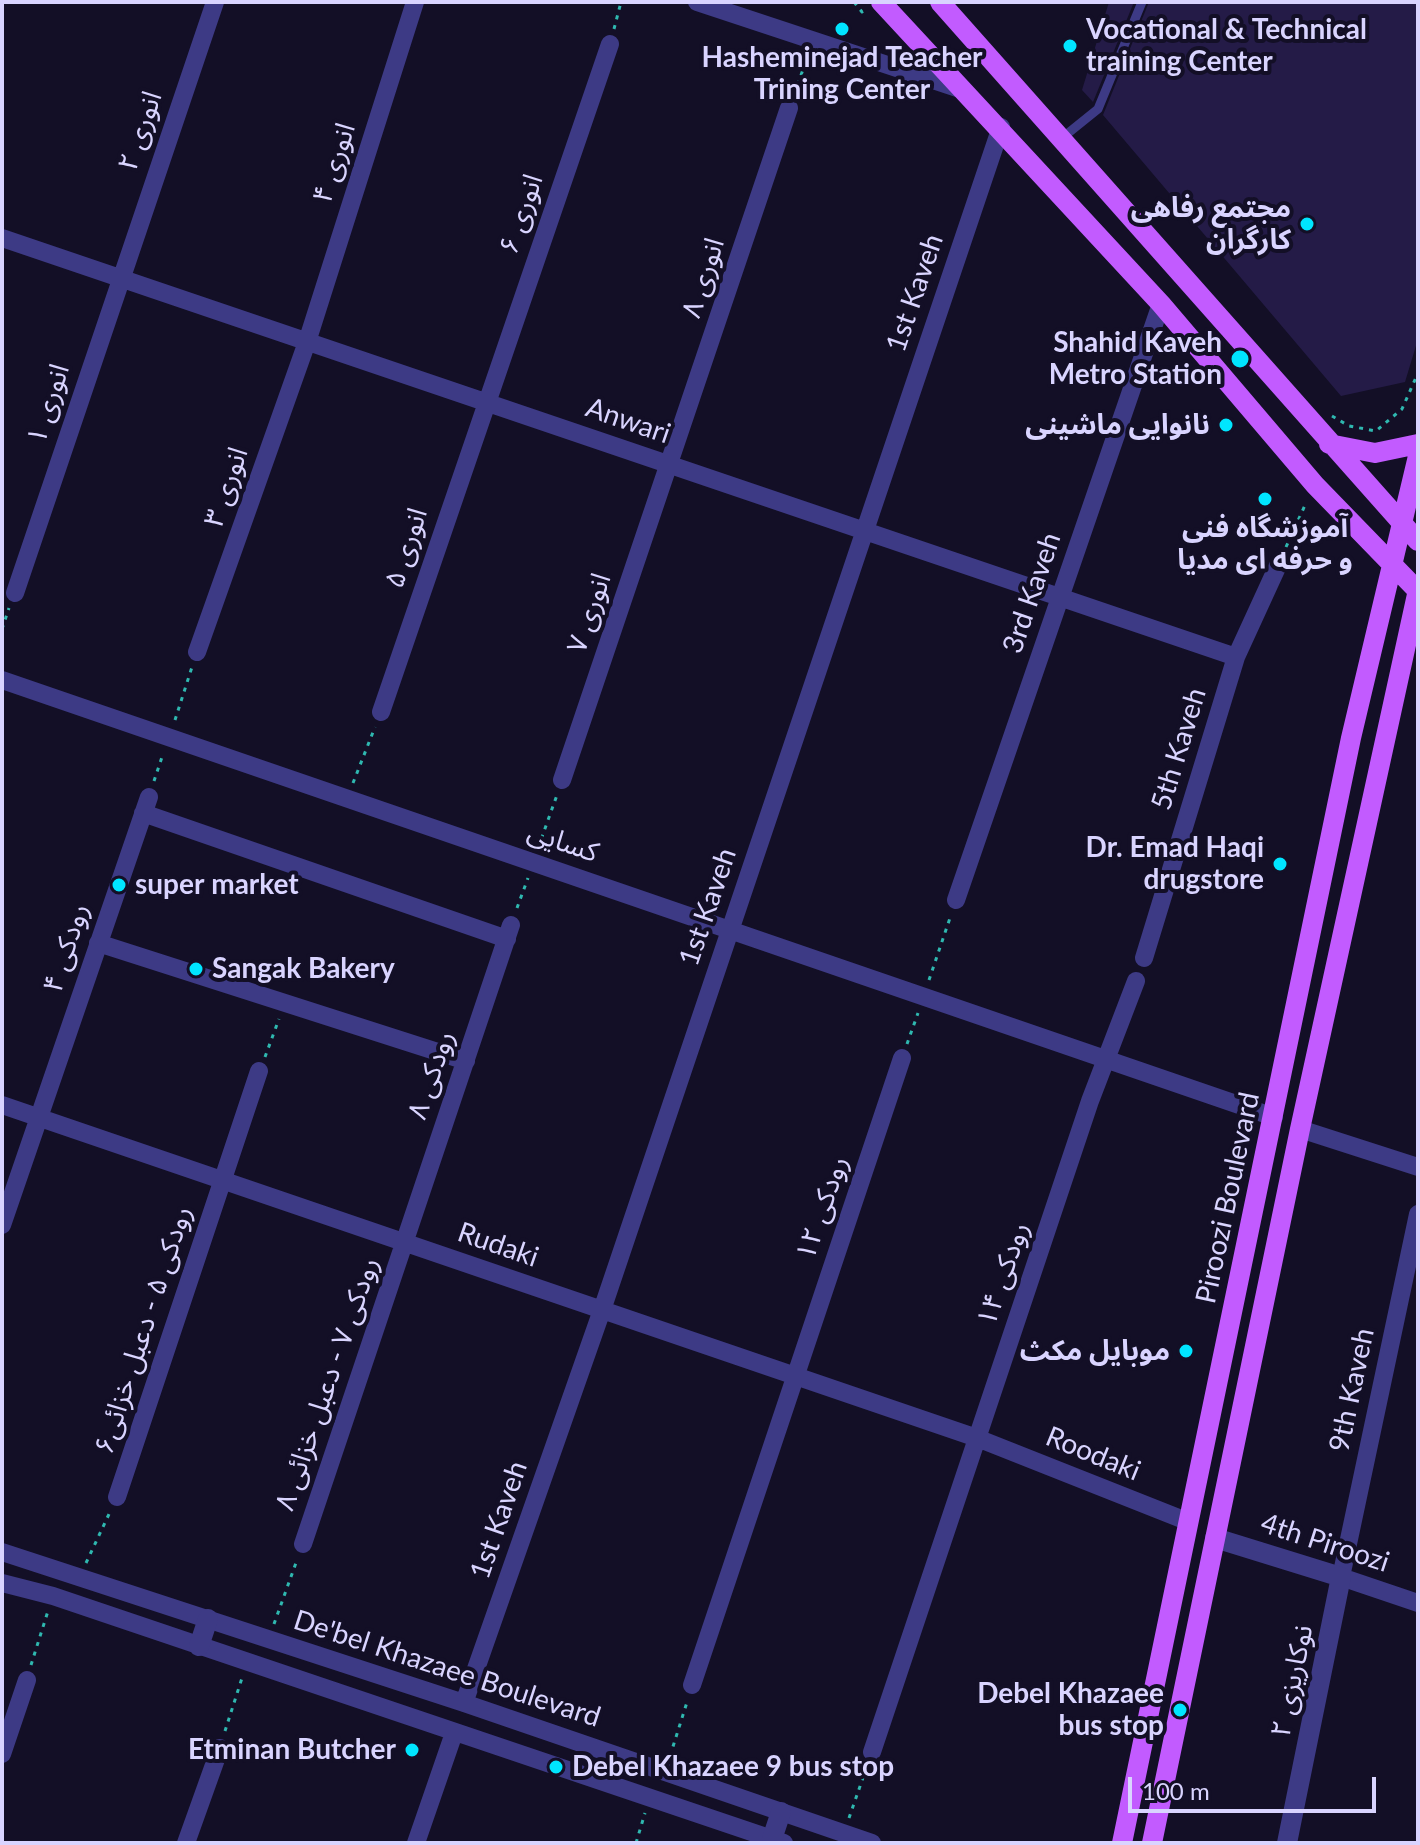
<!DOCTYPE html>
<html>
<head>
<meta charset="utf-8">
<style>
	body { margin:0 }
	#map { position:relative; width:1420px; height:1845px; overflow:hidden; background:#130f26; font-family:Lato,sans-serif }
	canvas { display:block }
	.frame { position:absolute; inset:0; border:4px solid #d9d4ff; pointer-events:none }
	.scale { position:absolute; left:1128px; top:1777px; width:248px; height:36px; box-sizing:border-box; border:4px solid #d9d4ff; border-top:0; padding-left:10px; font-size:24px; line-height:28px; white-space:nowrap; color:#d9d4ff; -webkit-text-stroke:6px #130f26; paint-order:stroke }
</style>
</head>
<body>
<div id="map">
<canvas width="1420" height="1845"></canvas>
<div class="frame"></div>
<div class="scale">100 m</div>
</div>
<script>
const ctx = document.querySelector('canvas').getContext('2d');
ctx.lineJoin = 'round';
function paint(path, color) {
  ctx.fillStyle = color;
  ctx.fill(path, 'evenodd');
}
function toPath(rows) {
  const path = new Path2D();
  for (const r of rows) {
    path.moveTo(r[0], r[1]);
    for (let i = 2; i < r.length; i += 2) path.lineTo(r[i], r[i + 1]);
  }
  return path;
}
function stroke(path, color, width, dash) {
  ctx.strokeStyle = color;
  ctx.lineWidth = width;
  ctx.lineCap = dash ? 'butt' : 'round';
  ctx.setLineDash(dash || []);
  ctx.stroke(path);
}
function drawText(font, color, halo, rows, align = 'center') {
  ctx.font = font + ' Lato,"Noto Sans Arabic",sans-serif';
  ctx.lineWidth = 8;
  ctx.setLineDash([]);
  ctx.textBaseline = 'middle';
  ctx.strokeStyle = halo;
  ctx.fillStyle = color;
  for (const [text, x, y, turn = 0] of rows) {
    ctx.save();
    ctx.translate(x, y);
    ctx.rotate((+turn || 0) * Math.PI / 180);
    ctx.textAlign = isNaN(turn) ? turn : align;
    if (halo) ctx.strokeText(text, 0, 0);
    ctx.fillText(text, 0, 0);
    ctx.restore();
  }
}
const building = toPath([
	[1109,2,1134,2,1093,102,1082,90],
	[1149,2,1418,2,1418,339,1405,382,1341,396,1103,115]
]);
const path = toPath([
	[854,2,862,12,865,10],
	[614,29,621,2],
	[794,94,808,56],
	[1332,416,1349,426,1376,431,1402,409,1418,373],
	[1286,547,1306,503],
	[2,629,9,608],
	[175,720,192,667],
	[154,781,163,754],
	[353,783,375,727],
	[538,848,557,795],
	[517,908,528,878],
	[929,980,951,915],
	[907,1044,918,1013],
	[265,1057,279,1019],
	[86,1563,110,1512],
	[274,1624,297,1560],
	[31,1665,48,1611],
	[225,1731,242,1678],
	[670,1756,688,1699],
	[849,1818,866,1769],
	[636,1843,645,1813]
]);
const service = toPath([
	[1062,138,1098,109,1142,2]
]);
const minor = toPath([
	[697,2,963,90],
	[2,238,1236,657],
	[15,593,215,2],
	[197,652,307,342,415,2],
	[2,680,1274,1117],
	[381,712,610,44],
	[562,780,789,108],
	[143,813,507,939],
	[956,900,1161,304],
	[98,943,466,1061],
	[1144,958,1236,657,1280,561],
	[2,1105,977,1438,1189,1522],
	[1300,1129,1418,1167],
	[1418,1214,1341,1577,1418,1603],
	[2,1225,149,797],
	[117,1497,259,1071],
	[303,1544,511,925],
	[2,1552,464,1703,872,1843],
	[2,1583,53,1596,784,1843],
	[692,1685,902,1058],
	[464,1703,602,1310,1001,127],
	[872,1752,1090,1101,1136,981],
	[2,1754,27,1680],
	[186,1843,220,1748],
	[416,1843,454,1733]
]);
const tertiary = toPath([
	[1215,1538,1341,1577,1287,1843],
	[199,1646,208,1619],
	[772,1839,781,1812]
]);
const primary = toPath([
	[881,2,1161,304,1315,485,1418,591],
	[940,2,1418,541],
	[1329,444,1375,453,1418,444],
	[1122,1843,1351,738,1418,456],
	[1152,1843,1300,1129,1418,590]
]);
const markers = [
	[842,29,8,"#00e5ff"],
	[1070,46,8,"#00e5ff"],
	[1307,224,8,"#00e5ff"],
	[1240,359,10,"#00e5ff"],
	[1226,425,8,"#00e5ff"],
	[1265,499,8,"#00e5ff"],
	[1280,864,8,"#00e5ff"],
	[119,885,8,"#00e5ff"],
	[196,969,8,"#00e5ff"],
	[1186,1351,8,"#00e5ff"],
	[1180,1710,8,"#00e5ff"],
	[412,1750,8,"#00e5ff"],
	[556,1767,8,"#00e5ff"]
];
const poiNames = [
	["Vocational & Technical",1086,30,"left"],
	["training Center",1086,62,"left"],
	["Hasheminejad Teacher",842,58,"center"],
	["Trining Center",842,90,"center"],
	["مجتمع رفاهی",1291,208],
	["کارگران",1291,240],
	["Shahid Kaveh",1222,343],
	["Metro Station",1222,375],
	["نانوایی ماشینی",1210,425],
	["آموزشگاه فنی",1265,528,"center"],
	["و حرفه ای مدیا",1265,560,"center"],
	["Dr. Emad Haqi",1264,848],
	["drugstore",1264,880],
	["super market",135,885,"left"],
	["Sangak Bakery",212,969,"left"],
	["موبایل مکث",1170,1351],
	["Debel Khazaee",1164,1694],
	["bus stop",1164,1726],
	["Etminan Butcher",396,1750],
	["Debel Khazaee 9 bus stop",572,1767,"left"]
];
const streetNames = [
	["انوری ۲",140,131,-71],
	["انوری ۴",334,163,-72],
	["انوری ۶",521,214,-71],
	["انوری ۸",703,278,-72],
	["1st Kaveh",915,293,-71],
	["انوری ۱",48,404,-72],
	["Anwari",628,421,19],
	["انوری ۳",226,487,-71],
	["انوری ۵",406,548,-72],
	["3rd Kaveh",1032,593,-71],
	["انوری ۷",589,613,-71],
	["5th Kaveh",1179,749,-73],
	["کسایی",563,842,19],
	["1st Kaveh",708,907,-71],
	["رودکی ۴",66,948,-72],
	["رودکی ۸",431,1075,-71],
	["Piroozi Boulevard",1228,1198,-78],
	["رودکی ۱۲",822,1208,-71],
	["Rudaki",498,1245,19],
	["رودکی ۱۴",1003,1274,-71],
	["رودکی ۵ - دعبل خزائی۶",143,1330,-72],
	["رودکی ۷ - دعبل خزائی ۸",327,1384,-71],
	["9th Kaveh",1352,1390,-78],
	["Roodaki",1093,1454,22],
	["1st Kaveh",499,1520,-71],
	["4th Piroozi",1325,1543,18],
	["De'bel Khazaee Boulevard",447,1669,18],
	["نوکاریزی ۲",1292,1681,-78]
];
paint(building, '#241b47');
stroke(path, '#2fb8b0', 3, [4, 6]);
stroke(service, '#3d3a85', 9);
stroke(minor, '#3d3a85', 18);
stroke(tertiary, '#3d3a85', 20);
stroke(primary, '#c25bff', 20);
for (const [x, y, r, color] of markers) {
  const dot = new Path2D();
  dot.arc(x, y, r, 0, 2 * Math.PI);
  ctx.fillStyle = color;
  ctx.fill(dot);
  stroke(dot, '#130f26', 3);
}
drawText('bold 28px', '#d9d4ff', '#130f26', poiNames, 'right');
drawText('28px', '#d9d4ff', '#130f26', streetNames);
</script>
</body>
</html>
